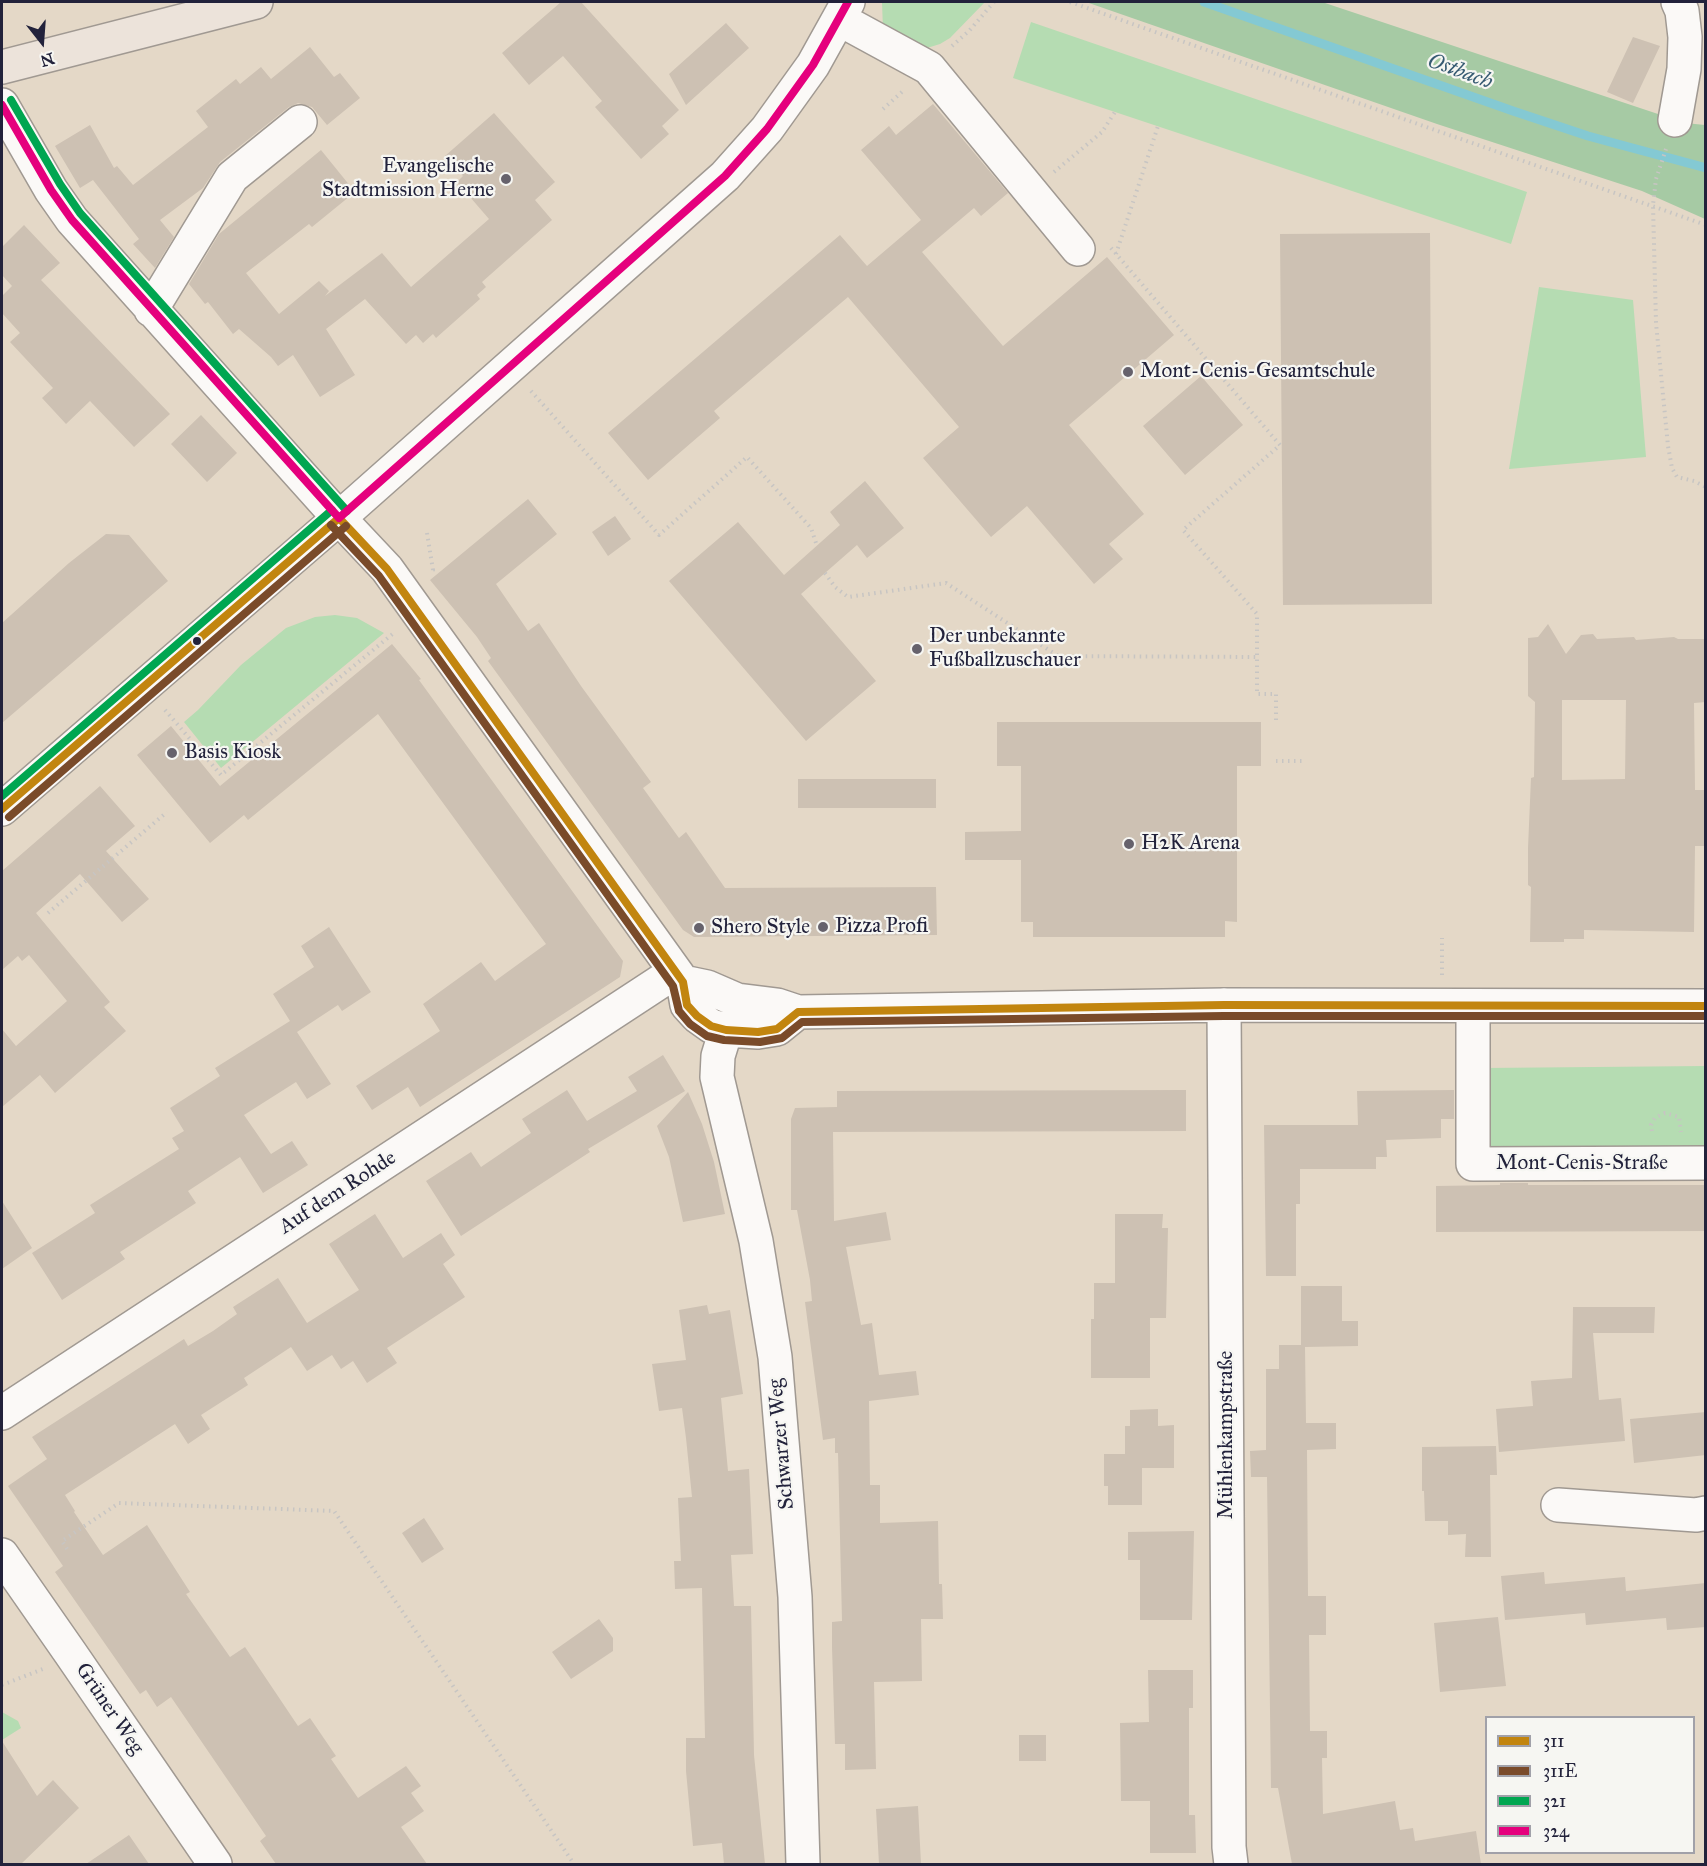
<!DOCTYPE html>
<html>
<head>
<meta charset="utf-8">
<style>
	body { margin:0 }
	#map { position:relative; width:1707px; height:1866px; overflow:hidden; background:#e4d8c7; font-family:"IM FELL Great Primer",serif }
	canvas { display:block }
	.frame { position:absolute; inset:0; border:3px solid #22223b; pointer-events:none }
	.legend { position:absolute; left:1485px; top:1716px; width:210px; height:138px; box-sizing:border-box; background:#f6f6f2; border:2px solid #a1a1a9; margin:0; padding:8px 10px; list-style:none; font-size:18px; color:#22223b }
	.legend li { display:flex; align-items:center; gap:12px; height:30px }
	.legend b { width:30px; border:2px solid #a1a1a9 }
	.north { position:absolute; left:12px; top:12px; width:60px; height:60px; -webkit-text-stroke:4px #f6f6f2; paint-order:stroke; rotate:163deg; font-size:16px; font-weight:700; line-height:24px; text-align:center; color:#22223b }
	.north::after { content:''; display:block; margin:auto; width:21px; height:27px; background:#22223b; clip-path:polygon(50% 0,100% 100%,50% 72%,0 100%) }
</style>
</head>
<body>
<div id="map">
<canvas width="1707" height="1866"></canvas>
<div class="frame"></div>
<ul class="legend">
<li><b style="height:8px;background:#c2850f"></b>311</li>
<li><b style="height:8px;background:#7a4b2a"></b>311E</li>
<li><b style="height:8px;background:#00a651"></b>321</li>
<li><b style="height:8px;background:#e5007d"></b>324</li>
</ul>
<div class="north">N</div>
</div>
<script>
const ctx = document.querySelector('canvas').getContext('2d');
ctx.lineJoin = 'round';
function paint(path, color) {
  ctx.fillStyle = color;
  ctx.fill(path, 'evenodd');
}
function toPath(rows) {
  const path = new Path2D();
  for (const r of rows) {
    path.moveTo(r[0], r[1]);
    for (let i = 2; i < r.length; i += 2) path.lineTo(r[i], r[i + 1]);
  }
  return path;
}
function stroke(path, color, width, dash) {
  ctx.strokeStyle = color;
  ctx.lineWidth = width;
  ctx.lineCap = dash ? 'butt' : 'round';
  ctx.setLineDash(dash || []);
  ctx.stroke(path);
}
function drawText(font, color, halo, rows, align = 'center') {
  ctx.font = font + ' "IM FELL Great Primer",serif';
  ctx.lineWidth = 4.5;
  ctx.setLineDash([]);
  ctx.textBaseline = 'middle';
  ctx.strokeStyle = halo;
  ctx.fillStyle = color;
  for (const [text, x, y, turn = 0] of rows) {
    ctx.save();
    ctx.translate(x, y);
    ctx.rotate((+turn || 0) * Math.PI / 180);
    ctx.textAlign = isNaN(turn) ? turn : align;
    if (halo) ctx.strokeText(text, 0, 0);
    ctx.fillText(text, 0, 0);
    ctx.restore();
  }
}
const green = toPath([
	[882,2,985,2,950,38,940,44,927,48,883,30],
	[1031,22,1527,192,1511,244,1013,78],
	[1539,287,1633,300,1646,457,1509,469],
	[335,615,357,618,384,633,221,768,184,722,198,710,241,665,286,628,315,617],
	[1705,1066,1705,1150,1486,1148,1484,1068],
	[2,1712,18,1721,21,1728,2,1740]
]);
const forest = toPath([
	[1086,2,1322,2,1685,123,1705,125,1705,219,1642,191,1437,124]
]);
const stream = toPath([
	[1204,2,1513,111,1588,136,1706,168]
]);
const building = toPath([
	[561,2,581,2,679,110,662,126,669,134,641,159,595,107,602,101,563,56,529,85,502,53],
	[726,23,749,48,686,105,669,74],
	[1633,37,1660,46,1633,103,1607,92],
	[310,47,334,77,340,73,360,98,327,125,312,107,298,103,289,107,220,162,203,188,160,220,174,237,155,268,133,244,139,239,93,180,80,188,55,146,90,125,114,168,117,166,133,185,208,127,196,111,236,79,240,84,261,67,271,79],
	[933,104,1008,193,981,216,974,208,922,252,1003,346,1107,257,1174,335,1069,425,1144,514,1109,544,1123,559,1094,584,1027,506,991,537,923,458,959,427,848,297,714,411,720,418,648,480,608,433,840,235,867,266,921,220,861,150,889,126,896,135],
	[494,113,555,182,535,200,552,220,482,282,486,287,477,295,480,299,436,338,433,334,423,343,416,335,406,344,365,299,326,329,355,375,320,397,293,355,278,366,271,357,239,329,233,334,208,302,205,304,189,284,219,234,321,150,355,192,312,227,309,224,246,273,279,314,319,281,329,291,325,296,382,253,411,287,489,219,457,182,463,176,445,156],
	[24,225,60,263,41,280,170,414,134,447,90,401,66,424,42,398,53,388,10,342,20,333,2,313,2,296,12,286,2,275,2,247],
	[1430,233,1432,604,1283,605,1280,234],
	[1201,376,1243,425,1185,475,1143,426],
	[201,415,237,453,207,482,171,444],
	[865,481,904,528,867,558,857,545,801,594,876,681,806,741,669,581,738,522,784,575,840,525,830,512],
	[528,499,557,534,496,584,528,631,539,623,581,686,651,782,643,788,679,838,686,832,725,888,936,887,937,935,694,937,683,930,488,661,491,658,477,637,430,580],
	[615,516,631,539,608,556,592,532],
	[106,534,129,535,168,581,2,723,2,623,69,563],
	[1548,624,1566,654,1581,635,1593,634,1597,639,1634,637,1636,640,1674,637,1678,639,1706,639,1706,702,1694,703,1695,790,1706,790,1706,846,1695,846,1694,932,1584,930,1584,939,1564,939,1564,942,1530,942,1531,887,1528,885,1528,848,1531,778,1534,777,1535,702,1528,696,1528,638,1538,637],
	[1562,700,1626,700,1625,779,1562,780],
	[392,644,421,679,419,680,623,961,620,977,420,1107,408,1087,372,1110,356,1086,440,1031,423,1004,481,962,495,981,546,944,378,714,248,820,244,815,210,843,137,755,171,726,220,786],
	[997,722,1261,722,1261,766,1237,766,1237,922,1225,921,1225,937,1033,937,1033,922,1021,922,1021,860,965,860,965,832,1021,831,1021,766,997,766],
	[798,779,936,779,936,808,798,808],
	[100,786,135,826,106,851,149,899,122,922,80,874,36,913,110,1002,104,1007,126,1031,55,1093,40,1075,2,1107,2,1029,16,1046,67,1001,29,955,22,961,18,956,2,970,2,871],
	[329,927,371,992,342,1011,338,1005,297,1032,331,1084,307,1099,296,1082,244,1115,271,1154,292,1141,308,1165,263,1193,240,1157,188,1191,196,1203,120,1252,125,1259,62,1300,32,1253,95,1213,90,1205,179,1149,172,1138,184,1131,170,1108,220,1076,215,1068,290,1021,273,994,314,967,301,946],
	[663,1055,685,1091,588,1149,590,1152,461,1236,426,1181,471,1152,481,1167,531,1133,522,1119,567,1090,587,1121,637,1091,628,1077],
	[1186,1090,1186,1131,833,1132,834,1221,886,1212,891,1240,846,1247,861,1325,872,1323,879,1375,916,1371,919,1395,869,1401,870,1485,880,1485,880,1523,938,1521,939,1584,942,1584,943,1619,921,1619,922,1681,874,1682,876,1769,845,1770,845,1744,835,1744,832,1647,832,1622,842,1621,838,1453,835,1453,835,1438,823,1440,805,1302,812,1301,810,1280,797,1210,791,1210,791,1119,795,1108,837,1107,837,1091],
	[1454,1090,1454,1119,1441,1119,1441,1138,1386,1140,1387,1157,1376,1157,1376,1169,1300,1169,1300,1204,1296,1204,1296,1276,1266,1276,1264,1125,1358,1125,1357,1091],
	[688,1092,702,1124,714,1162,725,1214,683,1222,669,1157,657,1126],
	[1500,1183,1528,1183,1528,1185,1706,1185,1706,1231,1436,1232,1436,1186,1500,1185],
	[2,1201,32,1248,2,1269],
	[375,1214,403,1258,441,1233,455,1255,443,1264,465,1297,387,1348,397,1363,367,1383,353,1361,341,1369,332,1355,307,1371,291,1347,244,1378,248,1385,201,1415,210,1429,188,1444,175,1424,65,1495,75,1511,74,1512,103,1555,147,1525,190,1592,186,1594,230,1657,245,1647,298,1726,310,1718,336,1756,331,1759,358,1798,406,1766,421,1786,411,1793,424,1811,401,1827,427,1864,276,1864,260,1841,266,1836,171,1697,157,1707,146,1690,140,1694,55,1572,63,1566,8,1486,47,1459,32,1437,184,1339,188,1346,213,1331,237,1314,233,1307,278,1278,307,1323,359,1290,329,1244],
	[1115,1214,1163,1214,1162,1228,1168,1228,1166,1318,1150,1318,1150,1378,1091,1378,1091,1319,1094,1319,1094,1283,1115,1283],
	[1301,1286,1342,1286,1342,1321,1358,1321,1358,1346,1305,1347,1306,1423,1336,1423,1336,1449,1307,1450,1308,1596,1326,1596,1326,1635,1309,1635,1310,1731,1327,1731,1327,1758,1322,1758,1323,1814,1395,1801,1400,1830,1413,1828,1415,1841,1476,1831,1481,1864,1292,1864,1278,1788,1271,1788,1267,1477,1251,1477,1250,1451,1266,1450,1266,1369,1279,1369,1279,1345,1301,1345],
	[707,1305,709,1314,730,1310,743,1394,721,1398,728,1471,749,1469,753,1554,731,1555,734,1606,751,1606,754,1755,765,1864,724,1864,722,1843,693,1846,686,1771,686,1738,705,1738,702,1588,675,1589,674,1561,681,1561,678,1498,692,1497,686,1438,682,1408,659,1411,652,1364,686,1360,679,1310],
	[1573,1307,1655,1307,1654,1333,1593,1333,1599,1400,1621,1398,1625,1441,1499,1452,1496,1409,1533,1406,1531,1381,1572,1378],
	[1158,1409,1158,1426,1174,1425,1174,1468,1142,1468,1142,1505,1108,1505,1108,1486,1104,1486,1104,1454,1125,1454,1125,1426,1130,1426,1130,1410],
	[1706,1412,1706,1455,1634,1463,1630,1419],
	[1496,1446,1497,1475,1490,1475,1491,1557,1465,1557,1466,1534,1448,1535,1448,1521,1425,1521,1424,1491,1422,1491,1422,1447],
	[424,1518,444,1549,422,1563,402,1533],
	[1194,1531,1192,1620,1140,1620,1140,1560,1128,1560,1128,1532],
	[1544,1572,1545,1584,1625,1577,1626,1591,1706,1583,1706,1627,1667,1630,1666,1618,1586,1625,1585,1613,1505,1620,1501,1576],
	[1498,1617,1506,1686,1440,1692,1434,1623],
	[599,1619,613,1638,613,1651,571,1679,552,1652],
	[1148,1670,1193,1670,1193,1708,1189,1708,1189,1815,1195,1815,1196,1853,1150,1853,1150,1801,1121,1801,1120,1723,1149,1722],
	[1019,1735,1046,1735,1046,1761,1019,1761],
	[2,1741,37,1796,53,1780,79,1808,21,1864,2,1864],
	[918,1806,921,1864,879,1864,876,1809],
	[129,1835,149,1864,86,1864]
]);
const path = toPath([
	[1070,2,1706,225],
	[952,46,969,31,994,2],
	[883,109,904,90],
	[1666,149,1656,179,1653,205,1656,323,1668,446,1672,468,1677,477,1694,481,1706,487],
	[1054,172,1102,132,1115,112],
	[1111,248,1280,445,1183,530,1257,614,1257,694,1276,694,1276,722],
	[1116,254,1158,126],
	[531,391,659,535,747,457,811,528,817,546],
	[427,533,433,570,429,572],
	[825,573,835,587,848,597,946,583,1058,656,1257,657],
	[165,710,221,775,395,632],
	[1276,761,1303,761],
	[48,913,167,812],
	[1442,975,1442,938],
	[1652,1131,1651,1125,1655,1118,1665,1113,1679,1117,1681,1132],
	[67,1549,62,1541,119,1503,334,1511,574,1864],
	[2,1685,43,1669]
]);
const minor = toPath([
	[839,19,929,68,1078,249],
	[2,105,51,190,72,220,339,518,387,569,683,982,687,1005,697,1016,711,1026,726,1030,758,1032,777,1029,798,1012],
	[1675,120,1684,69,1685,37,1682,11,1678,2],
	[151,310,232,177,300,122],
	[2,809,339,518,725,176,767,129,813,65,848,2],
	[683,982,707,987,737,1000,777,1005,798,1012,1224,1005,1706,1006],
	[1224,1005,1229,1847,1231,1864],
	[1473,1006,1473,1164,1706,1163],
	[726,1030,718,1056,717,1077,756,1241,775,1357,795,1597,803,1864],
	[2,1413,675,972],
	[1558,1505,1696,1515,1706,1513],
	[2,1555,71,1654,215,1864]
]);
const major = toPath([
	[2,67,256,2]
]);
const bus1 = toPath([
	[339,518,387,569,683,982,687,1005,697,1016,711,1026,726,1030,758,1032,777,1029,798,1012,1224,1005,1706,1006],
	[2,809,339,518]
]);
const bus2 = toPath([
	[331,525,379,576,673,986,679,1011,690,1024,707,1036,724,1040,760,1042,782,1038,802,1022,1224,1016,1706,1016],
	[9,817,346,526]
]);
const bus3 = toPath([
	[11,100,60,184,80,213,347,511],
	[2,796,332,510]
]);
const bus4 = toPath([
	[2,105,51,190,72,220,339,518],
	[339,518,725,176,767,129,813,65,848,2]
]);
const markers = [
	[506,179,6,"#66626c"],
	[1128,372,6,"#66626c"],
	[197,641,5,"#22223b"],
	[917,649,6,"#66626c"],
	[172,753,6,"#66626c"],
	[1129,844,6,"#66626c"],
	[823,927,6,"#66626c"],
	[699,928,6,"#66626c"]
];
const poiNames = [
	["Evangelische",494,167,"right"],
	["Stadtmission Herne",494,191,"right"],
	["Mont-Cenis-Gesamtschule",1140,372],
	["Der unbekannte",929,637],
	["Fußballzuschauer",929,661],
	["Basis Kiosk",184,753],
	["H2K Arena",1141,844],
	["Pizza Profi",835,927],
	["Shero Style",711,928]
];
const streetNames = [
	["Mont-Cenis-Straße",1582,1164],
	["Auf dem Rohde",338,1193,-33],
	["Mühlenkampstraße",1227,1435,-90],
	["Schwarzer Weg",782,1444,-95],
	["Grüner Weg",109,1709,56]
];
const waterNames = [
	["Ostbach",1460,72,20]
];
paint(green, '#b5dcb2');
paint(forest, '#a6caa4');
stroke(stream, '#84c9d3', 9);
paint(building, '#cdc1b3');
stroke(minor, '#a09992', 36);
stroke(major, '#a09992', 36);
stroke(path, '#c7c5c3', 4, [1.5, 4.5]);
stroke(minor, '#fbf9f7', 33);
stroke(major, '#ece3da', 33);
stroke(bus1, '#c2850f', 8);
stroke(bus2, '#7a4b2a', 8);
stroke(bus3, '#00a651', 8);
stroke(bus4, '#e5007d', 8);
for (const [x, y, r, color] of markers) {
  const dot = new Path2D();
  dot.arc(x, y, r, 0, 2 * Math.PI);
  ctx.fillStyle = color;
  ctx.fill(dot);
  stroke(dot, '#f6f6f2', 2);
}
drawText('21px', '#22223b', '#f6f6f2', poiNames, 'left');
drawText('21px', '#22223b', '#f6f6f2', streetNames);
drawText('italic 22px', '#365a72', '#f6f6f2', waterNames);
</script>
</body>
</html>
